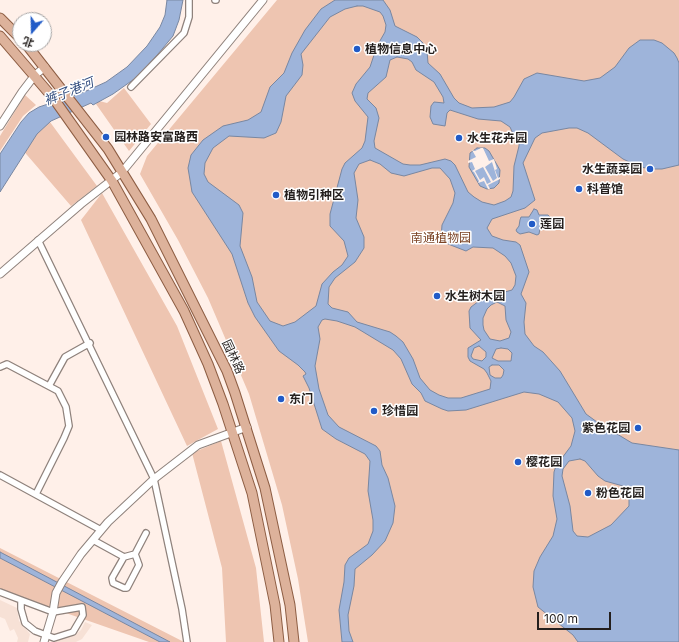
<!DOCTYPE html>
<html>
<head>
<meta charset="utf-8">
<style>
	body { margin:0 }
	#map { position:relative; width:679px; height:642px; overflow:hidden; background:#fff0e9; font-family:Inter,"Noto Sans SC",sans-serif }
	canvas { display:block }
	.north { position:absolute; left:12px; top:12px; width:40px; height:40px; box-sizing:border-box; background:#fff; border:1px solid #a7a5a5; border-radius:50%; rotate:200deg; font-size:11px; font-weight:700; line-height:16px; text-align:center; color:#241f1d }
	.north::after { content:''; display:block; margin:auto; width:14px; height:18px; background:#215bc7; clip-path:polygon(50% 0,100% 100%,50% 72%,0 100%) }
	.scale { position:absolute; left:537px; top:612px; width:74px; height:18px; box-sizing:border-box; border:2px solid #241f1d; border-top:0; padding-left:5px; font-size:12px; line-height:14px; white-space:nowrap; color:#241f1d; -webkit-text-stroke:3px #fff; paint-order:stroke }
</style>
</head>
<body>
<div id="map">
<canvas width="679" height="642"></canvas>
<div class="north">北</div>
<div class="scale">100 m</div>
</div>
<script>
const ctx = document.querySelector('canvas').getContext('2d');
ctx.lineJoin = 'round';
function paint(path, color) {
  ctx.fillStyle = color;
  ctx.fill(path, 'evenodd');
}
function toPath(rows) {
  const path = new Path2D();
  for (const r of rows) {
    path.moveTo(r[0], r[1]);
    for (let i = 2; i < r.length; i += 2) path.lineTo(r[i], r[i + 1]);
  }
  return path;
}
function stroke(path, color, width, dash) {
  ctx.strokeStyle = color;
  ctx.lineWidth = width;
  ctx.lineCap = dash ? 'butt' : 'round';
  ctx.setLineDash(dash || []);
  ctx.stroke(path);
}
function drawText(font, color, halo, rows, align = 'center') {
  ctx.font = font + ' Inter,"Noto Sans SC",sans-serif';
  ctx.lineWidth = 3;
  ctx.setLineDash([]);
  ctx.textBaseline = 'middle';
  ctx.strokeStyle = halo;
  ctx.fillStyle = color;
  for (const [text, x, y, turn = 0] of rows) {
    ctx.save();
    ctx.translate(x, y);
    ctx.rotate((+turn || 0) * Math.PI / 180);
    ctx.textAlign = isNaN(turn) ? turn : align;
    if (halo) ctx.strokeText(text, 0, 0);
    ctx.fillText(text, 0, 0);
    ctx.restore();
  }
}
const built = toPath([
	[0,600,17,608,19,621,30,634,28,642,17,642,18,638,14,629,10,631,5,619,0,617],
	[85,622,92,625,82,639,76,642,54,642,72,635,74,636,81,630]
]);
const green = toPath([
	[277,0,679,0,679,642,308,642,298,579,282,505,249,394,208,298,178,240,140,174,147,156],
	[124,88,151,124,129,151,96,104,99,101,107,103],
	[25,95,36,105,23,116,0,151,0,136],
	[50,122,97,186,71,206,21,148,34,130],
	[102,193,177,326,218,429,187,446,81,220],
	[221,441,256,568,264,642,226,642,222,568,192,453],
	[0,548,184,642,149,642,0,590]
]);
const water = toPath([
	[167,0,183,0,179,20,173,36,158,54,137,77,113,94,93,105,91,103,51,121,37,134,0,192,0,154,21,122,29,113,39,107,84,92,106,82,127,67,147,46,160,27,165,15,167,0],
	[335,0,383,0,390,10,395,26,417,37,423,43,427,51,428,63,440,74,454,98,459,103,472,108,494,107,510,102,514,97,524,79,537,73,584,81,600,78,615,67,629,48,640,40,654,40,662,43,674,53,677,58,679,63,679,165,662,169,652,169,640,167,623,159,588,133,577,128,569,128,542,133,535,138,523,163,535,200,525,208,492,219,487,228,492,236,503,240,516,242,520,245,529,272,521,294,526,303,524,322,525,334,534,346,543,352,560,371,586,414,597,422,632,443,679,450,679,642,578,642,573,635,538,607,533,587,534,571,540,557,553,536,557,519,553,496,554,472,556,466,571,446,575,431,572,418,558,402,539,394,524,392,466,410,448,411,442,409,425,401,421,393,412,384,401,359,393,350,355,327,337,321,325,319,322,320,318,327,320,339,315,366,319,389,328,415,339,427,376,446,380,451,382,465,388,478,395,506,393,523,385,541,372,555,355,569,354,586,348,615,349,631,353,642,342,642,339,610,344,582,345,565,349,558,368,544,373,531,373,520,368,491,370,461,365,454,336,439,322,429,309,388,303,376,306,374,305,372,298,365,279,351,255,317,248,303,232,254,192,192,188,168,191,155,203,140,223,126,248,120,261,112,270,87,284,73,292,53,305,30,321,9,335,0],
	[357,6,363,6,380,12,383,16,386,25,385,32,377,46,370,67,356,84,352,93,355,101,368,117,365,141,362,148,345,163,342,169,330,214,330,226,344,241,348,256,342,265,333,272,322,284,316,306,295,322,283,326,270,321,257,302,252,277,240,246,243,213,239,205,208,182,204,174,205,163,213,148,229,136,264,138,276,133,281,122,286,96,302,75,303,65,301,54,330,17,345,9,357,6],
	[397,57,408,59,412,62,416,70,434,82,443,97,444,103,434,102,431,106,430,117,433,124,445,126,447,113,450,110,478,119,501,121,510,127,516,140,519,141,519,146,514,166,513,191,511,197,505,201,494,205,482,202,474,197,468,192,455,165,451,161,445,159,420,165,410,165,403,164,375,148,374,141,379,118,376,108,367,99,368,93,386,77,390,60,397,57],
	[370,160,380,164,391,173,404,176,432,168,440,168,450,179,455,193,453,203,442,225,441,238,448,244,466,251,473,247,493,248,505,256,511,263,516,276,515,285,512,290,483,298,471,307,469,311,470,328,481,340,468,348,468,357,470,361,484,369,487,373,491,381,490,389,461,398,448,398,439,395,430,390,420,378,413,359,403,342,396,336,390,332,357,322,348,312,332,308,328,304,329,287,335,278,355,262,364,248,364,237,356,218,358,200,354,173,359,164,370,160],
	[497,302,505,306,506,320,511,332,509,338,500,341,490,339,484,330,483,325,483,318,487,309,491,305,497,302],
	[479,346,486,352,486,357,482,361,473,359,471,356,474,348,479,346],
	[501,348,508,349,512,353,511,361,498,361,492,358,496,349,501,348],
	[492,365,499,365,504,370,503,375,501,378,495,378,490,375,489,367,492,365],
	[580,459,585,461,598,476,605,481,623,486,629,499,629,506,611,525,588,537,577,536,573,531,570,506,562,476,563,469,569,461,580,459],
	[477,148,485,148,489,151,500,170,499,183,494,188,487,189,480,186,469,167,470,153,477,148],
	[534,209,537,210,539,215,548,215,550,217,548,221,541,223,539,234,537,235,529,232,520,234,517,232,516,230,519,226,520,220,521,217,529,217,534,209],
	[0,552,170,642,160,642,0,558,0,552]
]);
const pier = toPath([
	[481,148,483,148,489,161,494,159,497,169,495,170,498,178,500,177,500,179,488,185,490,189,488,189,484,181,478,183,479,181,474,172,472,171,475,169,472,162,468,163,468,161,476,157,472,150,475,151],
	[492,162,497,178,493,181,485,167],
	[483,167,491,182,487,184,484,177,480,180,475,171]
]);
const minor = toPath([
	[215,0,216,0],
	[131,87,184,33,189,17,189,0],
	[38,240,154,479,182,609,187,642],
	[0,367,7,364,58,391,66,407,69,426,64,438,36,494],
	[49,386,65,357,90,343],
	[0,475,101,530],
	[93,540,124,557,135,554,146,533],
	[124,557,112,578,113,583,124,588,127,588,139,565,135,554],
	[0,592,21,600,53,612,82,607,83,615,73,632,54,638,35,631,25,623,21,609,21,600]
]);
const tertiary = toPath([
	[0,126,22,92,35,75,45,67],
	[0,274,81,204,122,172,263,0],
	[44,642,53,612,56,593,62,582,81,554,108,522,154,479,198,445,247,427]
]);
const primary = toPath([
	[0,18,20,38],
	[0,36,54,99,112,181,184,311,208,364,223,404,252,493,275,605,279,642],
	[26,44,108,149,151,219,227,371,235,393,265,488,290,605,294,642]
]);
const markers = [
	[357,49,4,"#215bc7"],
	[106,137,4,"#215bc7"],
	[459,138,4,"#215bc7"],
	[650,169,4,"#215bc7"],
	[579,189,4,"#215bc7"],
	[276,195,4,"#215bc7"],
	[532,224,4,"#215bc7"],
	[437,296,4,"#215bc7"],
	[281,399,4,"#215bc7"],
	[374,411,4,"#215bc7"],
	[638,428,4,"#215bc7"],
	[518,462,4,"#215bc7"],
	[588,493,4,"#215bc7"]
];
const poiNames = [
	["植物信息中心",365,49],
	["园林路安富路西",114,137],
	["水生花卉园",467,138],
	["水生蔬菜园",642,169,"right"],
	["科普馆",587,189],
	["植物引种区",284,195],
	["莲园",540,224],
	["水生树木园",445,296],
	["东门",289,399],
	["珍惜园",382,411],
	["紫色花园",630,428,"right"],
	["樱花园",526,462],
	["粉色花园",596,493]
];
const parkNames = [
	["南通植物园",441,238]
];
const streetNames = [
	["园林路",233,357,65]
];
const waterNames = [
	["裤子港河",69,92,-22]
];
paint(built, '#f7e1d6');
paint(green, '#eec5b1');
paint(water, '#9eb4da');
stroke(water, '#7987a1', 1);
paint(pier, '#fff0e9');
stroke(minor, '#8f827c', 8);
stroke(tertiary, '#8f827c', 9);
stroke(primary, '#8d5d43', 11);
stroke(minor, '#fff', 5.5);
stroke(tertiary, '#fff', 7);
stroke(primary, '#ddb29b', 9);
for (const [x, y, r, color] of markers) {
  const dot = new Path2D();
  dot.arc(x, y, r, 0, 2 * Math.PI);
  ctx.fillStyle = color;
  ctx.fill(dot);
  stroke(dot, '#fff', 1.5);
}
drawText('bold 12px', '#241f1d', '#fff', poiNames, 'left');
drawText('12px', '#7b4324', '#fff', parkNames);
drawText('12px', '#241f1d', '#fff', streetNames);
drawText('italic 13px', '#314c7e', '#fff', waterNames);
</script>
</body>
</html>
